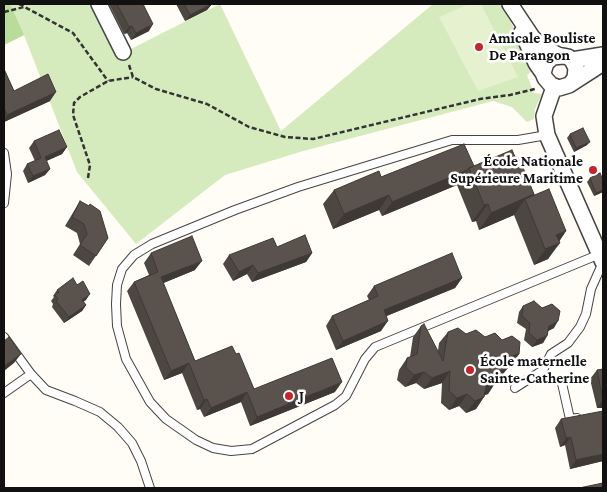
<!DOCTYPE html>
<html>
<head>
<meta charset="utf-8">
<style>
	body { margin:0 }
	#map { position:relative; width:607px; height:492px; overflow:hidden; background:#fffdf5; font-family:"Crimson Pro",serif }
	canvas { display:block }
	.frame { position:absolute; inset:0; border:5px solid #111; pointer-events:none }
</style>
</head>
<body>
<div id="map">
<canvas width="607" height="492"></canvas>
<div class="frame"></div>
</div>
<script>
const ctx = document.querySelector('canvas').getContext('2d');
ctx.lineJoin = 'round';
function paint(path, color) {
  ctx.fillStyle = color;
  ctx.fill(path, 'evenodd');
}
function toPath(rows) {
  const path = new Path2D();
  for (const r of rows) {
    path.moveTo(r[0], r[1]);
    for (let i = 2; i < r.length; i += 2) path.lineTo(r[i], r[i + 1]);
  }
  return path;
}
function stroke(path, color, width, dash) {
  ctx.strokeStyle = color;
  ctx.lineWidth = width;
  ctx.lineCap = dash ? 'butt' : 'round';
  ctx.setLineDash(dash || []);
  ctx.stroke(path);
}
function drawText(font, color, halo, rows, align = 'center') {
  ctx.font = font + ' "Crimson Pro",serif';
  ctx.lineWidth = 5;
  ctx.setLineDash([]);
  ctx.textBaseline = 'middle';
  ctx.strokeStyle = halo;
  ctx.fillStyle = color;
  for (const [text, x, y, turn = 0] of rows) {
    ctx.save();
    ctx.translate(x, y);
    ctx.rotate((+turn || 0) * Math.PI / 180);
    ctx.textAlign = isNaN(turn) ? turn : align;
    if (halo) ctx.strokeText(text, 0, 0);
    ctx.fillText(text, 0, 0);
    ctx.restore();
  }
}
const green = toPath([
	[4,4,92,4,117,56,220,4,281,131,433,4,502,4,534,70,527,75,534,93,542,94,535,109,534,119,527,122,512,107,493,101,303,151,225,175,136,244,77,172,24,35,4,45]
]);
const forest = toPath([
	[4,4,10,4,24,35,4,45]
]);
const pitch = toPath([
	[469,4,481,4,518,77,478,91,439,17]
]);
const path = toPath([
	[19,4,73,33,108,81],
	[4,12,24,7],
	[129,65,133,77,156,89,207,104,249,127,285,137,313,139,480,99,510,95,535,89],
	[88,178,90,165,73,115,74,103,80,97,108,81,133,77]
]);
const service = toPath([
	[547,135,518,140,452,140,298,187,235,210,152,244,134,255,122,269,117,285,116,304,117,326,126,359,150,402,166,419,196,440,213,448,231,451,252,449,335,405,346,396,365,359,375,347,600,254],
	[4,153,7,174,4,203],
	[4,337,31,374,46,390,75,401,100,412,118,427,132,443,141,461,150,488],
	[561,379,570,419,577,418],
	[515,388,543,370,551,354,568,343,580,327,586,314,591,289,603,262],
	[4,393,31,374]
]);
const minor = toPath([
	[99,4,123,52],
	[510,4,532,37,542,47,558,55],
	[522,32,536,63,543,73],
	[572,60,603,55],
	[572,82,575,78,576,68,572,60,568,57,563,56,553,57,546,63,543,73,545,78,551,85,559,88,569,85,603,63],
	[554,87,544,116,547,135,603,262]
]);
const wall = toPath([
	[109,4,143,4,149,31,131,40,127,33,124,34],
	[176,4,212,4,207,10,185,21],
	[4,69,14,91,50,101,4,122],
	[570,134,587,145,574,152,567,138],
	[34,141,67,147,62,154,46,161,50,169,45,175,28,183,23,171,27,164,35,161,29,148],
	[516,159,534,194,566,231,548,259,534,265,514,215,479,230,476,221,472,222,457,185,382,216,379,210,333,229,323,204,334,190,381,177,474,166],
	[590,178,603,180,603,192,594,196,587,182],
	[80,201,108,238,89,266,73,255,80,244,77,233,65,226],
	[277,247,312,253,306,262,252,282,247,274,233,281,223,264,229,255],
	[151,253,195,270,163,283,195,361,236,354,254,389,335,392,250,426,241,402,204,417,200,409,197,410,182,373,164,380,127,291,134,282,149,275,144,263],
	[462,278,455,288,386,316,381,331,336,350,326,326,332,316,369,300,367,296,374,286],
	[77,285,86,300,83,301,86,305,82,311,64,323,52,307,53,304,51,301,54,297,53,296,57,290],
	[523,306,554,328,548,331,547,336,543,343,532,347,524,340,526,329,517,323,519,312],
	[421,326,438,351,439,343,448,332,485,337,519,354,511,365,508,366,499,379,496,381,488,394,485,395,476,409,466,413,459,406,449,410,441,403,442,383,424,389,416,383,405,387,397,380,399,370,407,358,410,357,413,337],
	[603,369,603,408,597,408,590,379,597,370],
	[561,419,603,461,570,469,565,445,560,447,555,428]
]);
const shadedWall = toPath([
	[212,4,207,10,185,21,190,15],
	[153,24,149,31,131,40,136,33],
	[132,26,127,33,124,34,129,27],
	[56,92,50,101,4,122,4,120,7,115],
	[590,142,587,145,574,152,576,148],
	[67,147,62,154,40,164,45,157],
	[50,169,45,175,28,183,33,176],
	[467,170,457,185,382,216,392,202],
	[603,190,603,192,594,196,596,193],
	[534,194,525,199,514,215,479,230,491,213],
	[389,195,379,210,333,229,344,214],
	[488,204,476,221,472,222,484,205],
	[566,231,557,244,560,243,548,259,534,265,556,235],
	[312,253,306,262,252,282,258,273],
	[202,261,195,270,154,287,161,277],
	[253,265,247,274,233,281,239,272],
	[462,278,455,288,377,320,384,310],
	[90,294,86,300,78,306,82,300],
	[86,305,82,311,64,323,69,317],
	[388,321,381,331,336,350,343,341],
	[558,321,554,328,544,333,549,326],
	[547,336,543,343,532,347,537,340],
	[21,354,14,363,4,371,4,366],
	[519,354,511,365,501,369,509,357],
	[189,363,182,373,164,380,171,371],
	[508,368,499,379,490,383,498,372],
	[450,371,442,383,424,389,432,378],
	[424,372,416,383,405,387,414,375],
	[342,382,335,392,250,426,257,417],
	[496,382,488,394,477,397,486,386],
	[247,392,241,402,204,417,211,408],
	[467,394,459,406,449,410,457,398],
	[484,397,476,409,466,413,475,401],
	[207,399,200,409,197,410,204,400],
	[603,400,603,408,597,408],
	[571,437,565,445,560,447,566,438],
	[603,454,603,461,570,469,576,460]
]);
const building = toPath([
	[117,4,143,4,153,24,136,33,132,26,129,27,117,4],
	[184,4,212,4,190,15,184,4],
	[4,69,14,91,48,74,56,92,7,115,4,108,4,69],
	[583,128,590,142,576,148,570,134,583,128],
	[59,130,67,147,45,157,50,169,33,176,27,164,41,158,34,141,59,130],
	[464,144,474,166,469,168,467,170,392,202,389,195,344,214,334,190,379,171,381,177,464,144],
	[512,150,516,159,519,158,534,194,491,213,488,204,484,205,469,168,512,150],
	[600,173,603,180,603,190,596,193,590,178,600,173],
	[549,189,566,231,556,235,560,243,545,249,525,199,549,189],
	[80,201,89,206,90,204,100,211,108,238,96,256,80,245,87,234,84,224,72,217,80,201],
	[305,235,312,253,258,273,253,265,239,272,229,255,273,238,277,247,305,235],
	[192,236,202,261,161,277,195,361,232,346,236,354,239,353,254,389,332,358,342,382,257,417,247,392,211,408,207,399,204,400,189,363,171,371,134,282,158,272,151,253,192,236],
	[452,253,462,278,384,310,388,321,343,341,332,316,378,296,374,286,452,253],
	[73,278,77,285,83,281,90,294,82,300,86,305,69,317,56,301,58,299,55,295,59,292,57,290,73,278],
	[534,301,542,308,552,304,560,311,558,321,549,326,547,336,537,340,529,333,530,323,522,316,523,306,534,301],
	[424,324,443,361,448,332,458,328,466,334,476,330,485,337,495,333,502,340,512,336,520,342,519,354,509,357,508,368,498,372,496,382,486,386,484,397,475,401,467,394,457,398,449,391,450,371,432,378,424,372,414,375,406,368,407,358,417,354,421,326,424,324],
	[9,337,21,354,4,366,4,341,9,337],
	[603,369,603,400,597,370,603,369],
	[603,411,603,454,576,460,571,437,566,438,561,419,603,411],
	[603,483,603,488,579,488,603,483]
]);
const markers = [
	[479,47,5,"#c4262e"],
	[593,170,5,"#c4262e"],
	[470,370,5,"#c4262e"],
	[289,396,5,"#c4262e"]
];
const poiNames = [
	["Amicale Bouliste",489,38],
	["De Parangon",489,55],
	["École Nationale",583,161,"right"],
	["Supérieure Maritime",583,178,"right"],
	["École maternelle",480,361],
	["Sainte-Catherine",480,378],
	["J",299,396]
];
paint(green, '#d5ebbd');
paint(forest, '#b9dc9c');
paint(pitch, '#e6f2cf');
stroke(service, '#444', 10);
stroke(minor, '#444', 18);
stroke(path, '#333', 2.5, [5, 2.5]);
stroke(service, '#fff', 8);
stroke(minor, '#fff', 15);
paint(wall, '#4d4742');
paint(shadedWall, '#3f3936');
paint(building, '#5a524d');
stroke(building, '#3f3936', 1);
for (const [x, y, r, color] of markers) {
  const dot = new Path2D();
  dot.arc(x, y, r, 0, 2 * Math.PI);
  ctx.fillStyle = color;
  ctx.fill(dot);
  stroke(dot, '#fff', 2);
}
drawText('bold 15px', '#111', '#fff', poiNames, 'left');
</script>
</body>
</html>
